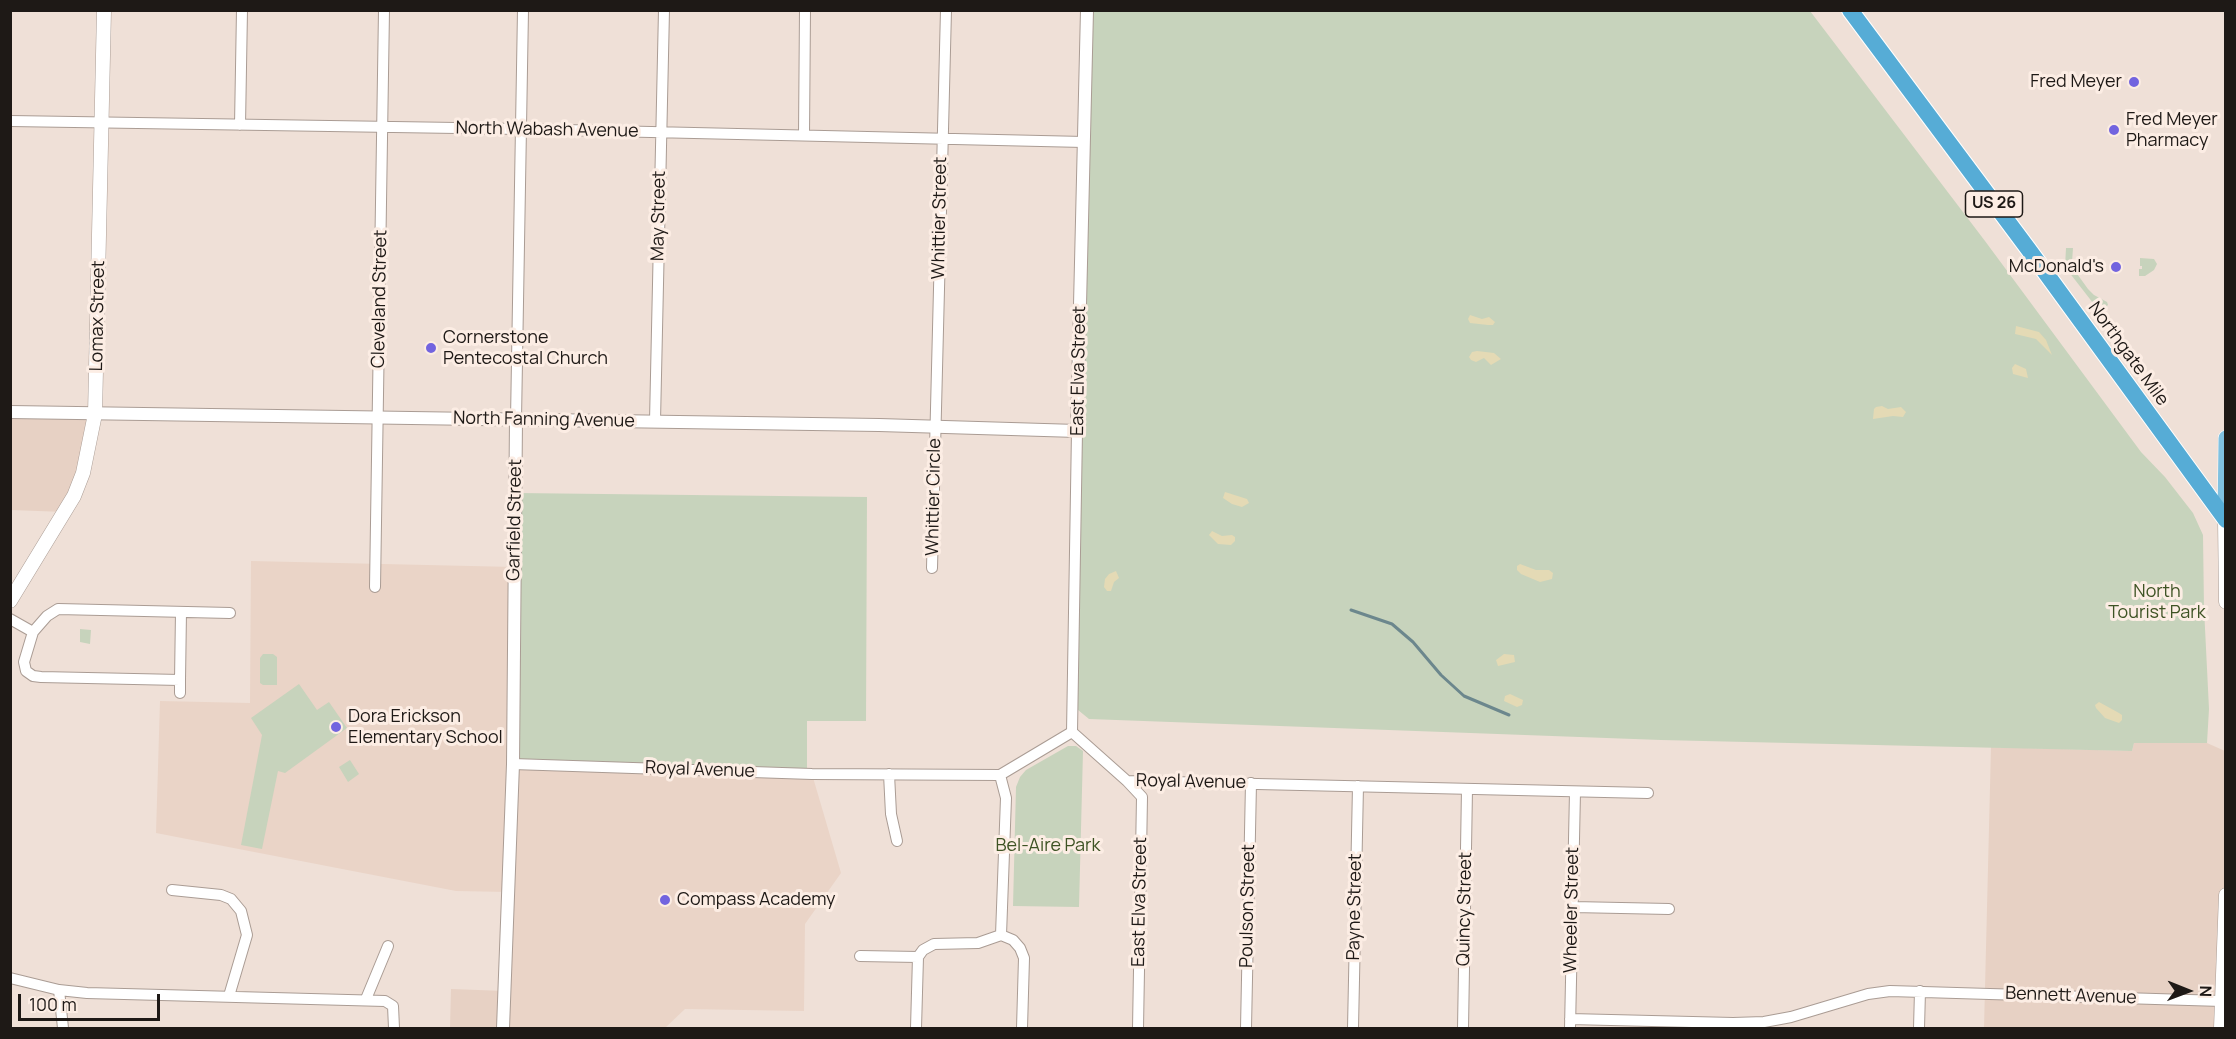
<!DOCTYPE html>
<html>
<head>
<meta charset="utf-8">
<style>
	body { margin:0 }
	#map { position:relative; width:2236px; height:1039px; overflow:hidden; background:#efe0d7; font-family:Manrope,sans-serif }
	canvas { display:block }
	.frame { position:absolute; inset:0; border:12px solid #1e1916; pointer-events:none }
	.north { position:absolute; left:2158px; top:961px; width:60px; height:60px; -webkit-text-stroke:4px #fcede4; paint-order:stroke; rotate:91deg; font-size:16px; font-weight:700; line-height:24px; text-align:center; color:#1e1916 }
	.north::after { content:''; display:block; margin:auto; width:21px; height:27px; background:#1e1916; clip-path:polygon(50% 0,100% 100%,50% 72%,0 100%) }
	.scale { position:absolute; left:18px; top:994px; width:142px; height:27px; box-sizing:border-box; border:3px solid #1e1916; border-top:0; padding-left:8px; font-size:18px; line-height:21px; white-space:nowrap; color:#1e1916; -webkit-text-stroke:4px #fcede4; paint-order:stroke }
</style>
</head>
<body>
<div id="map">
<canvas width="2236" height="1039"></canvas>
<div class="frame"></div>
<div class="north">N</div>
<div class="scale">100 m</div>
</div>
<script>
const ctx = document.querySelector('canvas').getContext('2d');
ctx.lineJoin = 'round';
function paint(path, color) {
  ctx.fillStyle = color;
  ctx.fill(path, 'evenodd');
}
function toPath(rows) {
  const path = new Path2D();
  for (const r of rows) {
    path.moveTo(r[0], r[1]);
    for (let i = 2; i < r.length; i += 2) path.lineTo(r[i], r[i + 1]);
  }
  return path;
}
function stroke(path, color, width, dash) {
  ctx.strokeStyle = color;
  ctx.lineWidth = width;
  ctx.lineCap = dash ? 'butt' : 'round';
  ctx.setLineDash(dash || []);
  ctx.stroke(path);
}
function drawText(font, color, halo, rows, align = 'center') {
  ctx.font = font + ' Manrope,sans-serif';
  ctx.lineWidth = 6;
  ctx.setLineDash([]);
  ctx.textBaseline = 'middle';
  ctx.strokeStyle = halo;
  ctx.fillStyle = color;
  for (const [text, x, y, turn = 0] of rows) {
    ctx.save();
    ctx.translate(x, y);
    ctx.rotate((+turn || 0) * Math.PI / 180);
    ctx.textAlign = isNaN(turn) ? turn : align;
    if (halo) ctx.strokeText(text, 0, 0);
    ctx.fillText(text, 0, 0);
    ctx.restore();
  }
}
const commercial = toPath([
	[11,412,95,414,65,512,11,510],
	[2134,743,2207,743,2225,751,2226,895,2221,1028,1984,1028,1991,747,2132,751],
	[451,989,505,991,504,1028,450,1028]
]);
const built = toPath([
	[251,561,515,567,812,774,841,873,805,924,804,1011,685,1009,665,1028,503,1028,508,892,456,891,156,833,160,701,250,703]
]);
const green = toPath([
	[1087,11,1810,11,1985,241,2141,452,2165,477,2193,513,2203,535,2204,608,2209,709,2207,743,2134,743,2132,751,1661,740,1089,719,1072,705],
	[2066,248,2073,248,2072,262,2075,271,2088,289,2094,295,2107,302,2108,305,2100,312,2065,267],
	[2140,258,2154,259,2157,264,2154,270,2145,276,2139,276,2139,269,2142,269,2142,266,2140,266],
	[516,493,867,497,866,721,807,721,807,773,513,764],
	[80,629,91,630,90,644,80,642],
	[263,654,273,654,277,657,277,685,263,685,260,683,260,658],
	[299,684,317,710,329,702,347,728,285,773,278,771,262,849,241,845,262,735,251,718],
	[1068,746,1076,746,1083,751,1079,907,1013,906,1016,787,1020,777,1026,770],
	[350,760,359,774,348,782,339,767]
]);
const sand = toPath([
	[1470,315,1482,319,1489,317,1495,322,1493,325,1488,325,1470,323,1468,319],
	[2016,326,2039,332,2046,340,2052,355,2036,339,2015,334],
	[1477,351,1494,353,1501,359,1491,365,1484,358,1476,362,1471,360,1469,357,1472,352],
	[2015,364,2026,369,2028,378,2013,374,2012,368],
	[1882,406,1888,409,1901,407,1906,412,1903,417,1893,416,1873,419,1874,409,1876,407],
	[1225,492,1247,499,1249,503,1242,507,1232,504,1223,498],
	[1212,531,1222,536,1232,535,1235,537,1235,541,1231,545,1218,544,1209,535],
	[1520,564,1536,570,1549,570,1553,573,1552,579,1540,582,1521,574,1517,570,1517,566],
	[1116,571,1119,578,1114,582,1111,591,1107,591,1104,587,1105,579,1109,574],
	[1504,654,1514,655,1515,662,1498,666,1496,660],
	[1510,694,1523,700,1522,705,1517,707,1504,701,1505,696],
	[2099,702,2119,713,2122,715,2122,720,2119,723,2105,718,2096,708,2095,705]
]);
const stream = toPath([
	[1351,610,1392,624,1413,642,1441,675,1464,696,1509,715]
]);
const minor = toPath([
	[10,121,521,129,1084,142],
	[240,125,242,10],
	[804,135,805,10],
	[516,419,523,10],
	[655,421,664,10],
	[932,568,946,10],
	[375,587,384,10],
	[181,612,180,680,41,677,33,676,26,671,24,662,33,632,47,616,58,609,230,613],
	[10,619,33,632],
	[180,693,180,680],
	[1072,732,1127,781,1648,793],
	[1072,732,1077,431],
	[513,764,812,774,1000,775,1072,732],
	[889,774,891,814,897,841],
	[1000,775,1006,798,1001,935],
	[1127,781,1142,797,1138,1028],
	[172,890,221,895,231,899,241,911,247,935,229,996],
	[1573,907,1669,909],
	[1001,935,1013,940,1020,948,1024,958,1022,1028],
	[860,956,918,957,923,950,934,944,978,943,1001,935],
	[10,978,59,990,87,993,385,1001,393,1006,394,1028],
	[59,990,63,1028],
	[366,999,388,946],
	[1570,1019,1733,1023,1764,1022,1791,1017,1868,994,1890,991,2222,1001],
	[916,1028,918,957],
	[1246,1028,1251,783],
	[1353,1028,1358,786],
	[1463,1028,1467,789],
	[1570,1028,1575,792],
	[1919,1028,1920,991]
]);
const tertiary = toPath([
	[10,412,879,425,1077,431,1087,10],
	[503,1028,513,764,516,419]
]);
const secondary = toPath([
	[2225,519,2226,602],
	[10,601,74,496,83,473,95,414,104,10],
	[2221,1028,2226,895]
]);
const primary = toPath([
	[2225,519,2226,438]
]);
const trunk = toPath([
	[1850,10,2029,250,2226,520]
]);
const markers = [
	[2134,82,6,"#7264df"],
	[2114,130,6,"#7264df"],
	[2116,267,6,"#7264df"],
	[431,348,6,"#7264df"],
	[336,727,6,"#7264df"],
	[665,900,6,"#7264df"]
];
const shields = [
	[1994,204,57]
];
const shieldNames = [
	["US 26",1994,204]
];
const poiNames = [
	["Fred Meyer",2122,82,"right"],
	["Fred Meyer",2126,120],
	["Pharmacy",2126,141],
	["McDonald's",2104,267,"right"],
	["Cornerstone",443,338],
	["Pentecostal Church",443,359],
	["Dora Erickson",348,717],
	["Elementary School",348,738],
	["Compass Academy",677,900]
];
const streetNames = [
	["North Wabash Avenue",547,130,1],
	["May Street",659,216,-89],
	["Whittier Street",940,218,-89],
	["Cleveland Street",380,299,-89],
	["Lomax Street",98,316,-89],
	["Northgate Mile",2128,354,54],
	["East Elva Street",1079,371,-89],
	["North Fanning Avenue",544,420,1],
	["Whittier Circle",934,497,-89],
	["Garfield Street",515,520,-89],
	["Royal Avenue",700,770,2],
	["Royal Avenue",1191,782,1],
	["East Elva Street",1140,902,-89],
	["Poulson Street",1248,906,-89],
	["Payne Street",1355,907,-89],
	["Quincy Street",1465,909,-89],
	["Wheeler Street",1572,910,-89],
	["Bennett Avenue",2071,996,2]
];
const parkNames = [
	["North",2157,592],
	["Tourist Park",2157,613],
	["Bel-Aire Park",1048,846]
];
paint(commercial, '#e7d1c4');
paint(built, '#ead4c7');
paint(green, '#c7d3bc');
paint(sand, '#e4dab5');
stroke(stream, '#6c878d', 3);
stroke(minor, '#aa9c94', 12);
stroke(tertiary, '#aa9c94', 14);
stroke(secondary, '#aa9c94', 15);
stroke(primary, '#fff', 16);
stroke(trunk, '#fff', 18);
stroke(minor, '#fff', 10);
stroke(tertiary, '#fff', 12);
stroke(secondary, '#fff', 14);
stroke(primary, '#80c1e0', 15);
stroke(trunk, '#56acd6', 16);
for (const [x, y, r, color] of markers) {
  const dot = new Path2D();
  dot.arc(x, y, r, 0, 2 * Math.PI);
  ctx.fillStyle = color;
  ctx.fill(dot);
  stroke(dot, '#fcede4', 2);
}
for (const [x, y, w] of shields) {
  const box = new Path2D();
  box.roundRect(x - w / 2, y - 13, w, 26, 4.5);
  ctx.fillStyle = '#fcede4';
  ctx.fill(box);
  stroke(box, '#1e1916', 1.5);
}
drawText('bold 16px', '#1e1916', null, shieldNames);
drawText('18px', '#1e1916', '#fcede4', poiNames, 'left');
drawText('18px', '#1e1916', '#fcede4', streetNames);
drawText('18px', '#3e5324', '#fcede4', parkNames);
</script>
</body>
</html>
